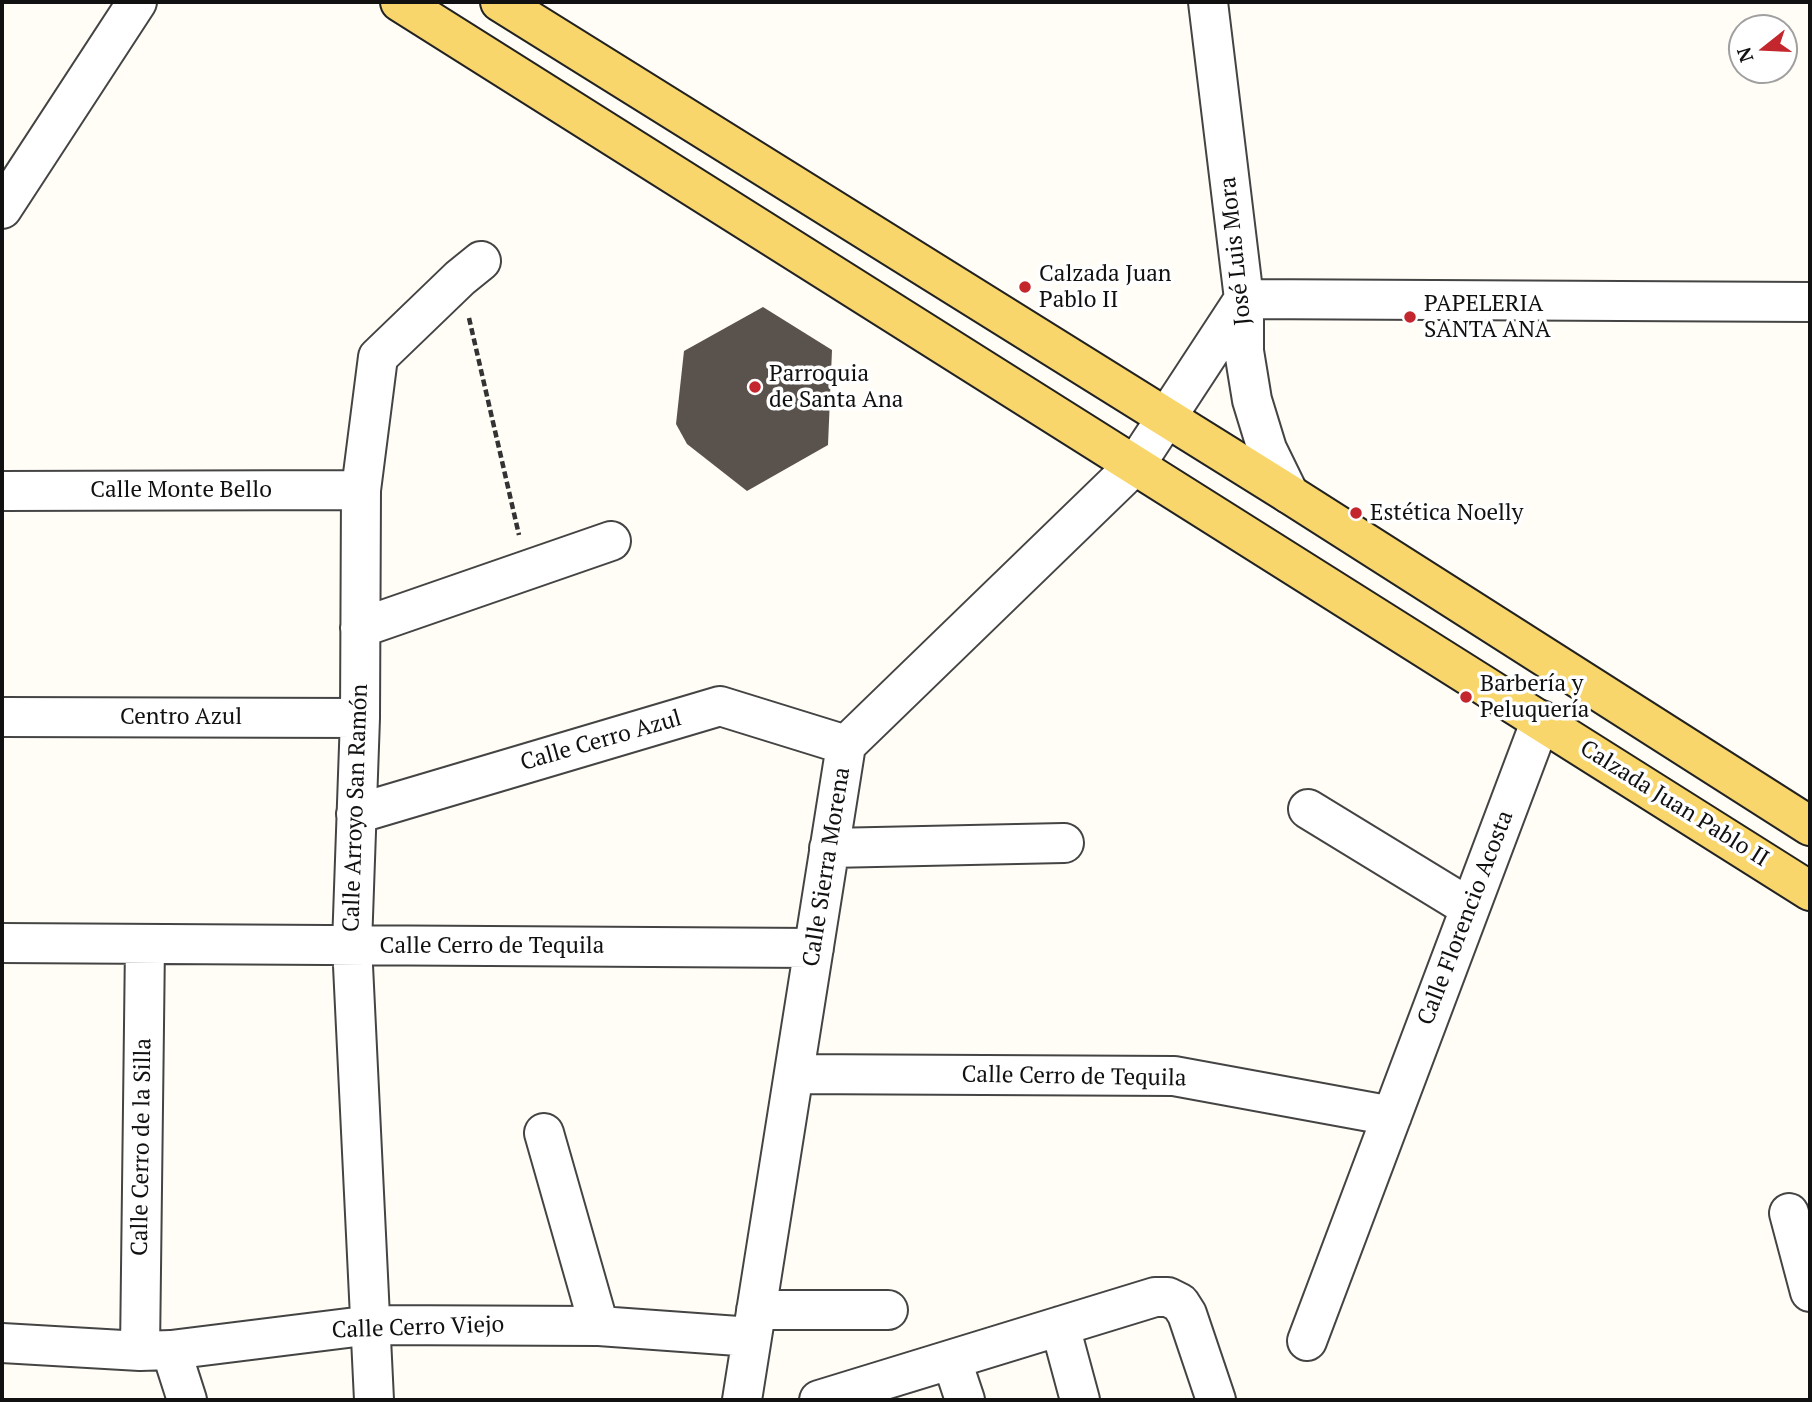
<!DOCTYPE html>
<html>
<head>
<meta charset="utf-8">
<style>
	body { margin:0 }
	#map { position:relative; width:1812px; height:1402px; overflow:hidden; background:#fffdf5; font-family:"PT Serif",serif }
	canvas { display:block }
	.frame { position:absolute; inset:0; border:4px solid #111; pointer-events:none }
	.north { position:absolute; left:1728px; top:14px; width:70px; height:70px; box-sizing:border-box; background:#fff; border:2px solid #a0a0a0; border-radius:50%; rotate:252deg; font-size:19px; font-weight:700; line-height:28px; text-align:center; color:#111 }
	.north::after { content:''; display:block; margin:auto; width:24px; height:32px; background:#c4262e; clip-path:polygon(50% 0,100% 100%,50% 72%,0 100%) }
</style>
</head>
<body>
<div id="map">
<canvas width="1812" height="1402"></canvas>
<div class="frame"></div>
<div class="north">N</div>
</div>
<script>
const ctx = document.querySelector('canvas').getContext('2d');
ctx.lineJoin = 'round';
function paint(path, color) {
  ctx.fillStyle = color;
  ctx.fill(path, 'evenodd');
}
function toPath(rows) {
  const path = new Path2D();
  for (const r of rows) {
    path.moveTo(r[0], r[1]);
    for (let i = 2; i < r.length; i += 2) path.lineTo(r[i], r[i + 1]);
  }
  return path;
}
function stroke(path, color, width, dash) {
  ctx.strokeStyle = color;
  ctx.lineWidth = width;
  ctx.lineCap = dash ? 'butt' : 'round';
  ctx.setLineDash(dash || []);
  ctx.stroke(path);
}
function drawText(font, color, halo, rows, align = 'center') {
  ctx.font = font + ' "PT Serif",serif';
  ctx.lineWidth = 7;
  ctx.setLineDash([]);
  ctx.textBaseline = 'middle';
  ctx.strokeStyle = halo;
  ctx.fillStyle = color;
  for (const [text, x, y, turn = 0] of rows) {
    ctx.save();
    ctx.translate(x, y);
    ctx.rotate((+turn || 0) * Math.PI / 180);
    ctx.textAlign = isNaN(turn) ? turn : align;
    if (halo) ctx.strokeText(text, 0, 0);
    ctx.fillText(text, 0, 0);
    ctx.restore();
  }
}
const building = toPath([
	[763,307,832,350,828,445,747,491,687,444,676,424,684,351]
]);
const path = toPath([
	[469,318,519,535]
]);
const minor = toPath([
	[1208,2,1244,299,1244,351,1252,400,1267,449,1289,494],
	[2,209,137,2],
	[1244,299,1810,302],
	[2,491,361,490],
	[360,628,611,541],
	[2,717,360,718],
	[1308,809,1470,908],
	[356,814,720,706,846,745],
	[829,848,1064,843],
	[2,943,814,948],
	[794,1074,1174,1076,1392,1116],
	[544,1133,599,1326],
	[1789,1213,1810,1292],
	[756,1310,888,1310],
	[1060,1326,1080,1400],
	[1307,1341,1541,720],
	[2,1343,140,1351,171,1350,372,1325,599,1326,752,1337],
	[171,1350,187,1400],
	[140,1351,145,944],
	[952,1361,965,1400],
	[374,1400,352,945,360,718,361,490,378,357,460,278,481,261],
	[742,1400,846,745,1136,464,1244,299],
	[819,1400,1155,1297,1168,1297,1180,1303,1187,1314,1216,1400]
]);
const major = toPath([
	[400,2,1810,891],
	[500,2,1289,494,1810,826]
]);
const markers = [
	[1025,287,7,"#c4262e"],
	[1410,317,7,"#c4262e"],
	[755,387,7,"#c4262e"],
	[1356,513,7,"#c4262e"],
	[1466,697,7,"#c4262e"]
];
const streetNames = [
	["José Luis Mora",1236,251,-96],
	["Calle Monte Bello",181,490],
	["Centro Azul",181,717],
	["Calle Cerro Azul",601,741,-16],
	["Calzada Juan Pablo II",1674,804,32],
	["Calle Arroyo San Ramón",356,808,-88],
	["Calle Sierra Morena",827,867,-81],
	["Calle Florencio Acosta",1466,918,-69],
	["Calle Cerro de Tequila",492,946],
	["Calle Cerro de Tequila",1074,1077,1],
	["Calle Cerro de la Silla",142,1147,-89],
	["Calle Cerro Viejo",418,1328,-2]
];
const poiNames = [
	["Calzada Juan",1039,274],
	["Pablo II",1039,300],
	["PAPELERIA",1424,304],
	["SANTA ANA",1424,330],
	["Parroquia",769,374],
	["de Santa Ana",769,400],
	["Estética Noelly",1370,513],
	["Barbería y",1480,684],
	["Peluquería",1480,710]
];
paint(building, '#5a524d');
stroke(minor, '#444', 42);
stroke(major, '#222', 42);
stroke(path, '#333', 4.5, [7, 3.5]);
stroke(minor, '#fff', 38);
stroke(major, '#f9d66b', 38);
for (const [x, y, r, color] of markers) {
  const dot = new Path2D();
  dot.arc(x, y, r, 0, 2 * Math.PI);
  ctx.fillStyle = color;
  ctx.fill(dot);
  stroke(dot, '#fff', 2.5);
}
drawText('23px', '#111', '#fff', streetNames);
drawText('23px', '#111', '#fff', poiNames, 'left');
</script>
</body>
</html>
